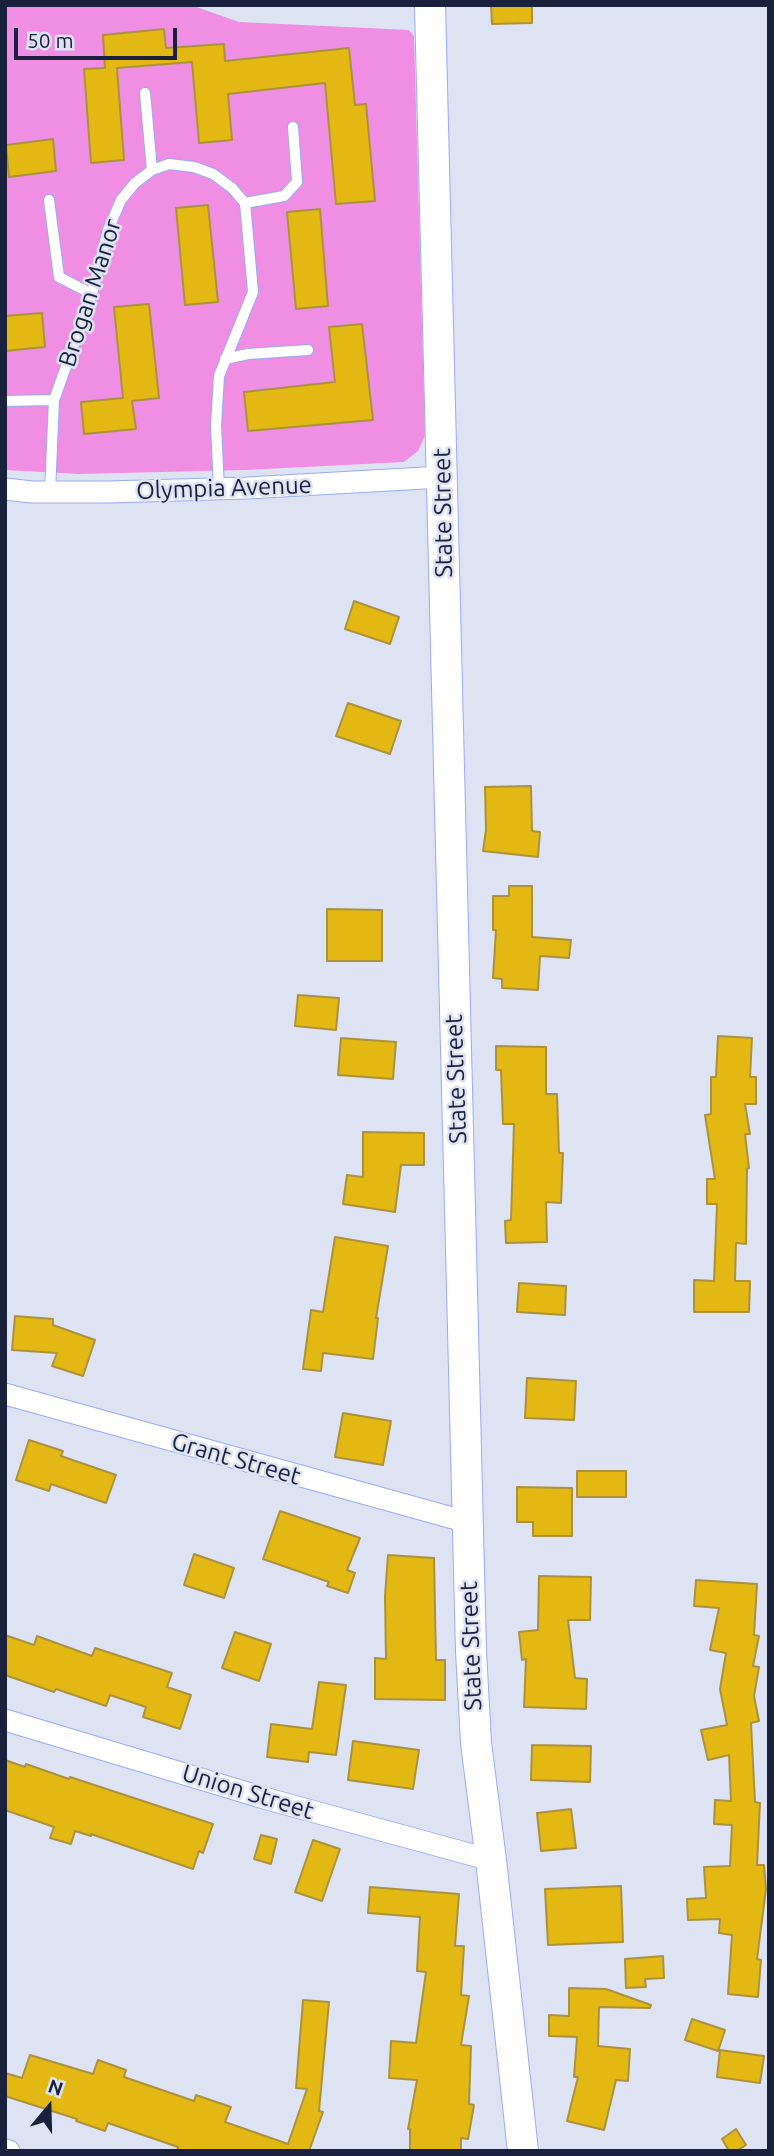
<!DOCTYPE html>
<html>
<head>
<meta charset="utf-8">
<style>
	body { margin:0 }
	#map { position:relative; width:774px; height:2156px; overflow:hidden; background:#dee3f3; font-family:Ubuntu,sans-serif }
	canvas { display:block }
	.frame { position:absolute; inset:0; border:7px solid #1a213d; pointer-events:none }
	.north { position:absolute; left:14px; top:2072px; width:70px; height:70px; -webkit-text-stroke:5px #dee3f3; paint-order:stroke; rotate:19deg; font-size:19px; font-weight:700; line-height:28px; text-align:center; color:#1a213d }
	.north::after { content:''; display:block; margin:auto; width:24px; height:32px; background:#1a213d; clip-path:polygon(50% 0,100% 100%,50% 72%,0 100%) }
	.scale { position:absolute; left:14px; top:28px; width:163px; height:32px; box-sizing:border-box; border:4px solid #1a213d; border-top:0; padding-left:9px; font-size:21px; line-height:24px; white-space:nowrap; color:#1a213d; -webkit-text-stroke:5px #dee3f3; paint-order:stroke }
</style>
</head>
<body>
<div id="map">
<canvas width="774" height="2156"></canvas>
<div class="frame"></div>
<div class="north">N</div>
<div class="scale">50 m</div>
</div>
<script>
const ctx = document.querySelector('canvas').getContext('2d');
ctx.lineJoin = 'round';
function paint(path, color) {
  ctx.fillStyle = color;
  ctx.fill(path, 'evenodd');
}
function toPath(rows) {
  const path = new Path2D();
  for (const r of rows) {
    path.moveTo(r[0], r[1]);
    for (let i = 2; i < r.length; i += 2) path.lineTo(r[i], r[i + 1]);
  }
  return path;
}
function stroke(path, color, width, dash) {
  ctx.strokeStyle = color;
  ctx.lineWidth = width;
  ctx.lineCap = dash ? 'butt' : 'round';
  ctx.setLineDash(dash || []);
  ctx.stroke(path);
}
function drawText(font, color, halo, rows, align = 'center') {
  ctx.font = font + ' Ubuntu,sans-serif';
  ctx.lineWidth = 5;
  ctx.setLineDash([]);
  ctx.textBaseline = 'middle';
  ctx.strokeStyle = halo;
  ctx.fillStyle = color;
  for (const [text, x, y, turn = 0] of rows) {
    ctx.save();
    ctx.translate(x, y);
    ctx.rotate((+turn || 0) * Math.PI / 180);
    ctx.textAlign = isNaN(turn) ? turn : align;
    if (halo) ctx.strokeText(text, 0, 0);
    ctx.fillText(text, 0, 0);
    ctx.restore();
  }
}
const green = toPath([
	[5,5,191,5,239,22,409,30,414,36,425,436,418,451,404,462,245,470,79,474,5,470]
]);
const building = toPath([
	[491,5,532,5,532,23,492,24,491,5],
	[164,29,166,48,224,44,225,61,349,48,355,105,366,104,375,201,336,204,325,83,228,94,232,140,199,143,192,62,117,68,124,160,91,163,84,69,105,68,103,35,164,29],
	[53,139,56,171,9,177,6,145,53,139],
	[208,205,218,302,185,305,176,208,208,205],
	[320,209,328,306,296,309,287,212,320,209],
	[149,304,159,398,132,401,136,429,84,434,81,402,123,398,114,307,149,304],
	[42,313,45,347,5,351,5,316,42,313],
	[362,324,373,420,248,431,244,392,335,382,329,327,362,324],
	[354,601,399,617,390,644,345,629,354,601],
	[348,703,401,721,390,754,336,736,348,703],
	[531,786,532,831,540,832,538,857,483,851,486,830,485,787,531,786],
	[509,886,532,886,532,937,571,940,569,958,540,956,538,990,502,988,502,979,493,978,496,930,493,930,493,896,509,896,509,886],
	[327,909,382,910,382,961,327,961,327,909],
	[298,995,339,998,336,1030,295,1026,298,995],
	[718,1036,752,1038,750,1077,756,1077,756,1104,745,1104,750,1134,745,1134,749,1168,747,1169,746,1244,736,1243,735,1281,750,1281,749,1312,694,1312,694,1280,714,1281,717,1204,707,1204,707,1179,715,1179,705,1115,711,1114,711,1077,716,1077,718,1036],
	[341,1038,396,1042,393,1079,338,1075,341,1038],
	[496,1046,546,1047,546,1094,557,1094,559,1153,563,1153,561,1203,546,1202,547,1242,506,1243,505,1221,511,1220,514,1124,503,1124,501,1070,496,1070,496,1046],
	[363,1132,424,1133,424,1165,401,1165,395,1212,343,1204,347,1175,363,1177,363,1132],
	[335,1237,388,1246,376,1318,378,1318,373,1359,323,1353,321,1371,303,1369,311,1310,323,1312,335,1237],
	[519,1283,566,1286,565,1315,517,1312,519,1283],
	[15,1316,53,1319,53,1325,95,1340,83,1376,52,1366,57,1353,12,1350,15,1316],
	[527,1378,576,1381,574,1420,525,1418,527,1378],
	[343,1413,391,1421,383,1465,335,1457,343,1413],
	[29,1440,63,1451,61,1456,116,1475,106,1503,51,1484,49,1491,16,1480,29,1440],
	[577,1471,626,1471,626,1497,577,1497,577,1471],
	[517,1487,572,1488,572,1536,533,1536,533,1522,517,1522,517,1487],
	[280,1511,360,1538,347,1570,355,1573,348,1593,327,1586,329,1582,263,1559,280,1511],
	[194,1554,234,1568,224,1598,184,1585,194,1554],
	[388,1555,434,1558,436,1660,445,1660,445,1700,375,1699,375,1658,386,1659,385,1596,388,1555],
	[539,1576,591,1577,590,1620,568,1620,575,1678,587,1679,586,1709,524,1707,526,1659,522,1660,519,1632,538,1630,539,1576],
	[696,1580,757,1584,754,1635,759,1636,753,1666,759,1667,754,1696,759,1721,751,1723,755,1802,760,1803,757,1865,764,1865,766,1889,757,1959,761,1960,758,1997,728,1994,732,1935,719,1933,720,1919,688,1920,687,1899,706,1898,704,1867,730,1866,732,1825,714,1824,715,1800,731,1801,729,1755,708,1760,701,1730,727,1725,720,1689,726,1653,710,1650,719,1608,694,1606,696,1580],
	[235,1632,271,1644,259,1681,222,1668,235,1632],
	[5,1635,34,1645,37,1636,92,1656,95,1648,172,1673,167,1687,191,1695,180,1729,143,1717,146,1707,110,1695,106,1706,56,1689,54,1692,5,1675,5,1635],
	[319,1682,346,1685,336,1755,309,1752,308,1762,267,1757,271,1724,312,1729,319,1682],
	[353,1741,419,1750,413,1789,348,1780,353,1741],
	[532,1745,591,1746,590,1782,531,1780,532,1745],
	[5,1760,25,1767,26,1764,69,1779,70,1777,213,1824,203,1853,199,1851,193,1869,91,1834,91,1836,75,1831,71,1844,50,1838,54,1827,5,1810,5,1760],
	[571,1809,576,1848,541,1851,537,1813,571,1809],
	[261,1835,277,1839,271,1864,254,1859,261,1835],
	[313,1840,340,1849,322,1901,295,1892,313,1840],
	[621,1886,623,1942,548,1945,545,1889,621,1886],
	[370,1887,459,1894,455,1946,464,1946,461,1995,469,1996,461,2045,471,2046,469,2104,474,2105,468,2139,461,2138,461,2151,410,2151,410,2129,408,2129,417,2080,389,2078,391,2041,416,2043,426,1972,417,1971,420,1917,368,1913,370,1887],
	[663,1956,664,1978,645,1979,646,1987,626,1988,625,1959,663,1956],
	[569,1988,606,1989,651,2005,650,2008,599,2007,598,2046,630,2049,628,2081,616,2080,604,2130,567,2121,578,2077,574,2077,577,2037,549,2036,549,2015,569,2016,569,1988],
	[303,2000,329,2002,319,2111,323,2112,309,2151,177,2151,178,2147,108,2123,105,2131,76,2121,77,2119,5,2096,5,2073,22,2078,30,2055,93,2074,98,2060,126,2070,124,2077,194,2101,196,2095,231,2107,225,2122,288,2144,307,2089,296,2088,303,2000],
	[692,2019,725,2030,718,2051,685,2040,692,2019],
	[720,2050,764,2056,760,2083,717,2077,720,2050],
	[736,2129,746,2145,736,2151,729,2151,722,2139,736,2129]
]);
const lane = toPath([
	[145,93,152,170],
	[49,200,59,277,92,294],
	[245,203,284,196,297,182,293,127],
	[225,359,248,354,308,350],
	[5,401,54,400],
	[50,492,54,400,92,294,108,230,121,200,135,183,152,170,169,164,194,167,213,174,232,188,245,203,253,292,219,376,216,426,219,488]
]);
const street = toPath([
	[5,489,32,492,108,492,247,488,442,477],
	[5,1394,467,1522],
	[5,1720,264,1798,491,1860],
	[5,2150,9,2151]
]);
const secondary = toPath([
	[430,5,471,1651,476,1743,491,1860,523,2151]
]);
const streetNames = [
	["Brogan Manor",90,293,-72],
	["Olympia Avenue",224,488,-2],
	["State Street",443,513,-91],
	["State Street",456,1079,-92],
	["Grant Street",236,1459,16],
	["State Street",471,1646,-92],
	["Union Street",248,1792,17]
];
paint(green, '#ef8ee3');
paint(building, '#e3b812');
stroke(building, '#ab913e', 2);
stroke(lane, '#97acf3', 12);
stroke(street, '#97acf3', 23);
stroke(secondary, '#97acf3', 32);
stroke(lane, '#fff', 10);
stroke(street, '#fff', 21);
stroke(secondary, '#fff', 30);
drawText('24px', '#1a213d', '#dee3f3', streetNames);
</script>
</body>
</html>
